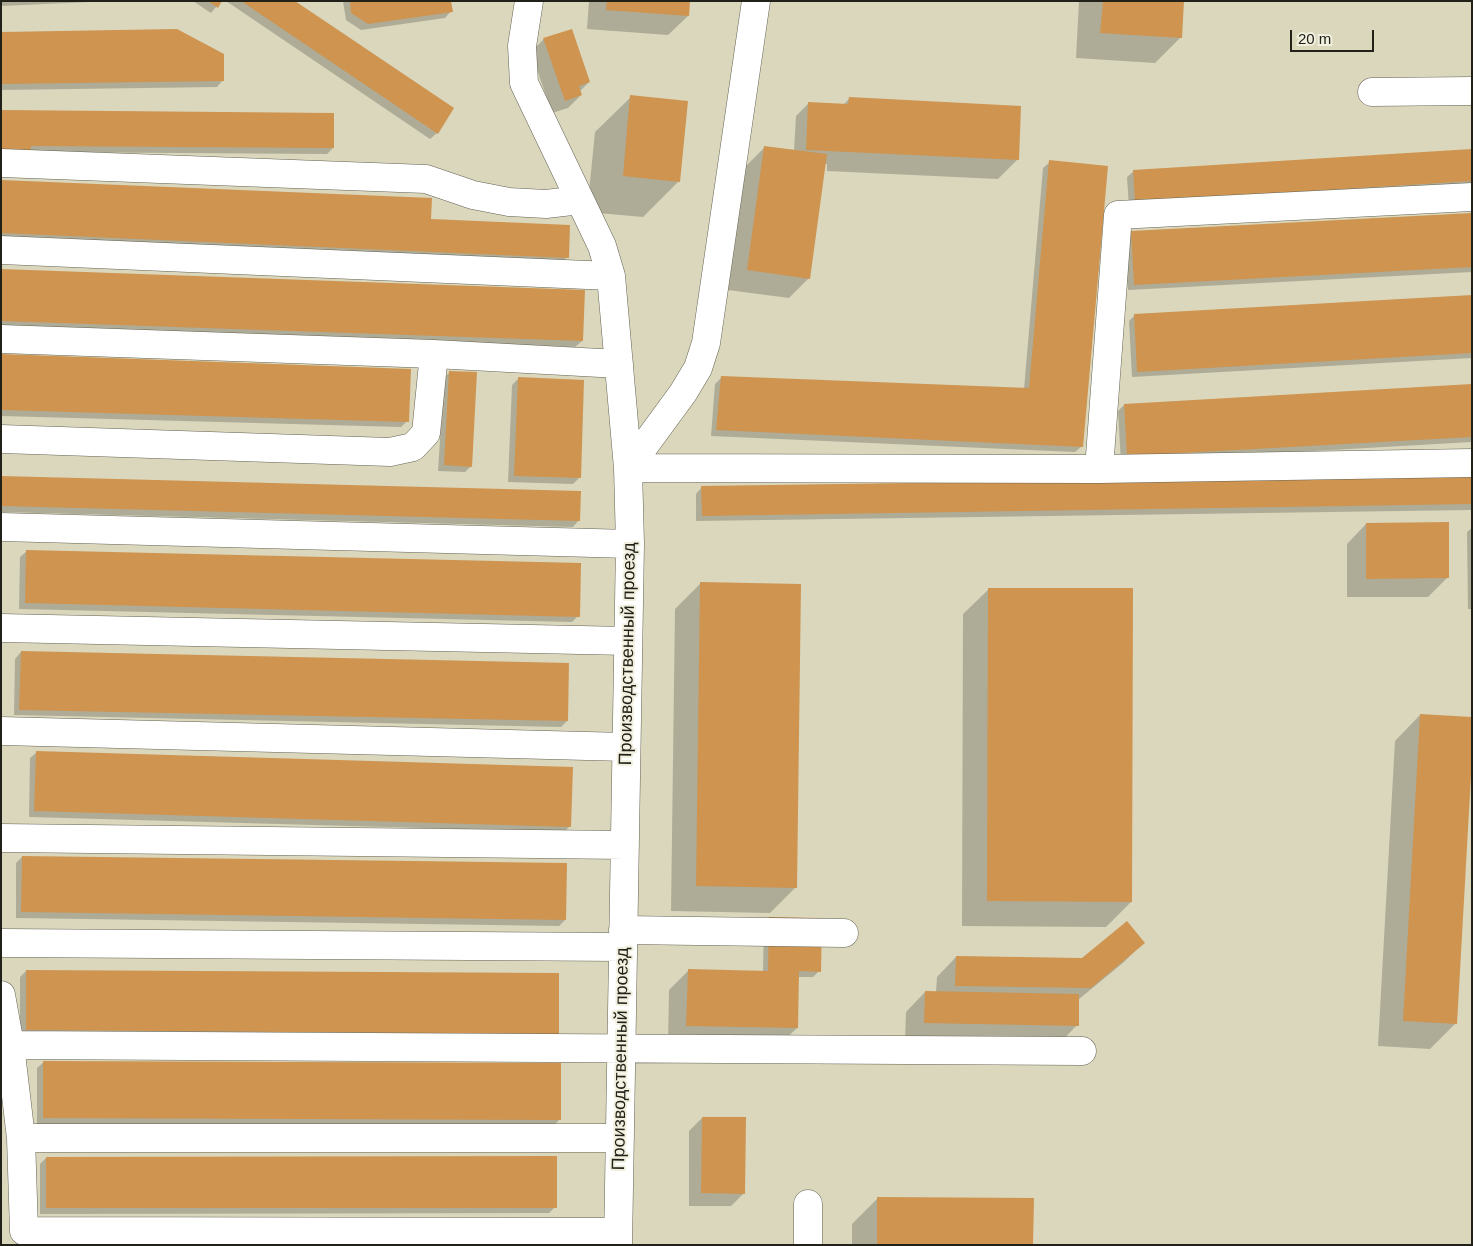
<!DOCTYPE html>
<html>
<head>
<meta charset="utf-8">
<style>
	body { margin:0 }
	#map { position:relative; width:1473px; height:1246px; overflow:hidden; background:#e4e2d0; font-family:Helvetica,sans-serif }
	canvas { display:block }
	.frame { position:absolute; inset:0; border:2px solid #212019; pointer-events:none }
	.scale { position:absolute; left:1290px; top:30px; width:84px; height:22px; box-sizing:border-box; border:2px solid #212019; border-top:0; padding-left:6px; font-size:15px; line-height:18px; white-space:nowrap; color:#212019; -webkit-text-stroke:4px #f1efdd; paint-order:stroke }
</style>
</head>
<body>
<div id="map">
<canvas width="1473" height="1246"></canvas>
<div class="frame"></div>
<div class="scale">20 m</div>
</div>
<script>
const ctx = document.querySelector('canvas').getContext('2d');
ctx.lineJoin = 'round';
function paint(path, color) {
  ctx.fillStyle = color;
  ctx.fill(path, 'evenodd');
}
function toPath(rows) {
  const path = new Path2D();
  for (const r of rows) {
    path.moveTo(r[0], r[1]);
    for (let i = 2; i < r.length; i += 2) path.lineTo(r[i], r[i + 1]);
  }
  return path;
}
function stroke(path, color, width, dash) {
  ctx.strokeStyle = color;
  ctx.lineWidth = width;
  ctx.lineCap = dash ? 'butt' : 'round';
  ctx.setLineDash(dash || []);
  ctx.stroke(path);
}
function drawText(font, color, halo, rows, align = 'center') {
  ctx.font = font + ' Helvetica,sans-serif';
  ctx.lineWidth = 4;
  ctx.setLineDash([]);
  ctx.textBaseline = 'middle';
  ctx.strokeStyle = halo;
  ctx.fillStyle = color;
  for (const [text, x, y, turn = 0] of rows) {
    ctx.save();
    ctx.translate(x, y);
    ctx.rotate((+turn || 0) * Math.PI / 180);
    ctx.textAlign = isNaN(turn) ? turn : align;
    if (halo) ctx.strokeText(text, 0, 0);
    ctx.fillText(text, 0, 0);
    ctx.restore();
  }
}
const built = toPath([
	[1,1,1472,1,1472,1245,1,1245]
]);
const shadow = toPath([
	[1,1,112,1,1,6],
	[193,1,221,1,211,13],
	[226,1,292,1,437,133,430,139],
	[343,1,450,1,451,11,445,18,361,30,346,20],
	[589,1,689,1,688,16,668,35,587,29],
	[1079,1,1183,1,1181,37,1155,63,1076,58],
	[1,34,223,80,217,87,1,90],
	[544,39,589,82,580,91,581,95,568,108,552,113,531,52],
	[631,97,679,181,643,217,587,212,595,132],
	[849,99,1018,159,998,179,827,171,827,164,824,164,809,278,789,298,728,290,745,167,765,147,794,151,796,116,809,103,843,105],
	[1,111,333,148,327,154,30,152],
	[1472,150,1472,186,1129,207,1127,177,1134,171],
	[1050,162,1082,446,1075,452,711,436,715,384,721,378,1024,389,1043,168],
	[1,181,430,220,567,257,561,263,1,239],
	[1472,215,1472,272,1128,290,1125,238,1131,232],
	[1,270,582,341,575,347,1,327],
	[1472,297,1472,358,1132,377,1129,321,1135,315],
	[1,355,407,421,401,427,1,416],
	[450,372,471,466,465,472,438,471,444,378],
	[518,379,579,478,573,484,508,482,512,385],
	[1472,385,1472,442,1121,462,1118,411,1124,405],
	[1472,476,1472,510,696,521,696,494,702,487],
	[1,477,579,520,573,527,1,512],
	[1366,524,1448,577,1428,597,1347,597,1347,544],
	[1472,528,1472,609,1468,609,1467,532],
	[27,551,578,616,572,622,19,609,20,557],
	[701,583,795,888,770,913,671,911,675,609],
	[989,589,1131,902,1106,927,962,926,963,614],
	[21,652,567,721,561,727,14,715,15,659],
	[1420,715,1456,1023,1430,1049,1378,1046,1395,741],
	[37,752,570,826,564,832,29,817,30,758],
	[22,857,565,920,559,926,16,918,16,863],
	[764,924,819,971,813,977,798,977,797,1028,777,1047,668,1045,669,990,688,971,763,972],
	[1143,943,1124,962,1078,1000,1077,1025,1058,1045,905,1042,906,1012,925,992,936,992,937,977,956,957,1083,959],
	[26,971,557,1033,551,1039,20,1036,20,977],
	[44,1062,559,1120,553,1126,37,1124,37,1068],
	[702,1118,744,1193,731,1206,689,1206,689,1131],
	[46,1158,555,1207,549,1213,40,1214,40,1164],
	[878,1198,1032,1245,852,1245,852,1224]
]);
const building = toPath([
	[208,1,222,1,218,8],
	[241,1,295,1,454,108,438,134],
	[350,1,451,1,453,12,368,24,351,13],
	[607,1,690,1,689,16,606,10],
	[1103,1,1184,1,1182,38,1100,33],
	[177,29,224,54,224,81,2,84,1,32],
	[572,29,590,82,579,86,582,95,565,101,543,38],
	[630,95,688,101,680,182,623,176],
	[849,97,1021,106,1019,160,806,150,808,102,848,104],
	[1,110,334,113,334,148,31,146,31,152,1,152],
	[764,146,827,154,810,279,747,270],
	[1472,149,1472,181,1135,202,1133,170],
	[1049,160,1108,166,1083,447,716,430,721,376,1029,388],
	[1,180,432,198,431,219,570,225,569,258,1,233],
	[1472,213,1472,267,1134,285,1131,231],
	[1,269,585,290,583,341,1,321],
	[1472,295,1472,353,1137,372,1134,314],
	[1,354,411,369,409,422,1,410],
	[449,371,477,372,472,467,444,465],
	[518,377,584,380,581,478,514,476],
	[1472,384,1472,437,1127,456,1124,404],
	[1472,475,1472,504,702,516,701,486],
	[1,476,581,491,580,521,1,506],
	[1449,522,1449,578,1366,579,1366,523],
	[26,550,581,563,580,617,25,603],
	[700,582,801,584,797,888,696,886],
	[988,588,1133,588,1132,902,987,901],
	[21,651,569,663,568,721,19,710],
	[1420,714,1472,717,1472,758,1457,1024,1403,1021],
	[36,751,573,767,571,827,34,811],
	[22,856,567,863,566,920,21,912],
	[769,917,822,918,821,972,799,971,798,1028,686,1026,688,969,768,971],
	[1127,921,1145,943,1091,988,955,986,956,956,1082,958],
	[26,970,559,973,559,1034,26,1030],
	[925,991,1079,994,1079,1026,924,1023],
	[43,1061,561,1063,561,1120,43,1118],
	[702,1117,746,1117,745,1194,701,1193],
	[557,1156,557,1208,46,1208,46,1157],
	[877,1197,1034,1198,1033,1245,877,1245]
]);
const minor = toPath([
	[529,1,522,46,524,83,602,246,611,276,628,468,630,544,618,1245],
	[1372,92,1472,91],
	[1,163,426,179,473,195,509,202,546,204,580,200],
	[1,250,611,276],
	[1,339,434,354,619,364],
	[1,439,390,452,413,447,426,433,434,354],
	[628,468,1099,469,1472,463],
	[628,468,683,393,698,368,706,343,756,1],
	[1099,469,1118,215,1472,197],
	[1,527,630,544],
	[1,628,628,641],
	[1,731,626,747],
	[1,838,625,845],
	[623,930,844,933],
	[1,943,623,947],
	[1,995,10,1045,21,1138,24,1231,618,1232],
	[10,1045,1082,1051],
	[21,1138,620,1138],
	[808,1245,808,1204]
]);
const streetNames = [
	["Производственный проезд",628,654,-89],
	["Производственный проезд",621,1059,-89]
];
paint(built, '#dad7bd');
paint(shadow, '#0003');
paint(building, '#ce9450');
stroke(minor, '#646253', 29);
stroke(minor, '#fff', 28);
drawText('18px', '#212019', '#f1efdd', streetNames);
</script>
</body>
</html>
